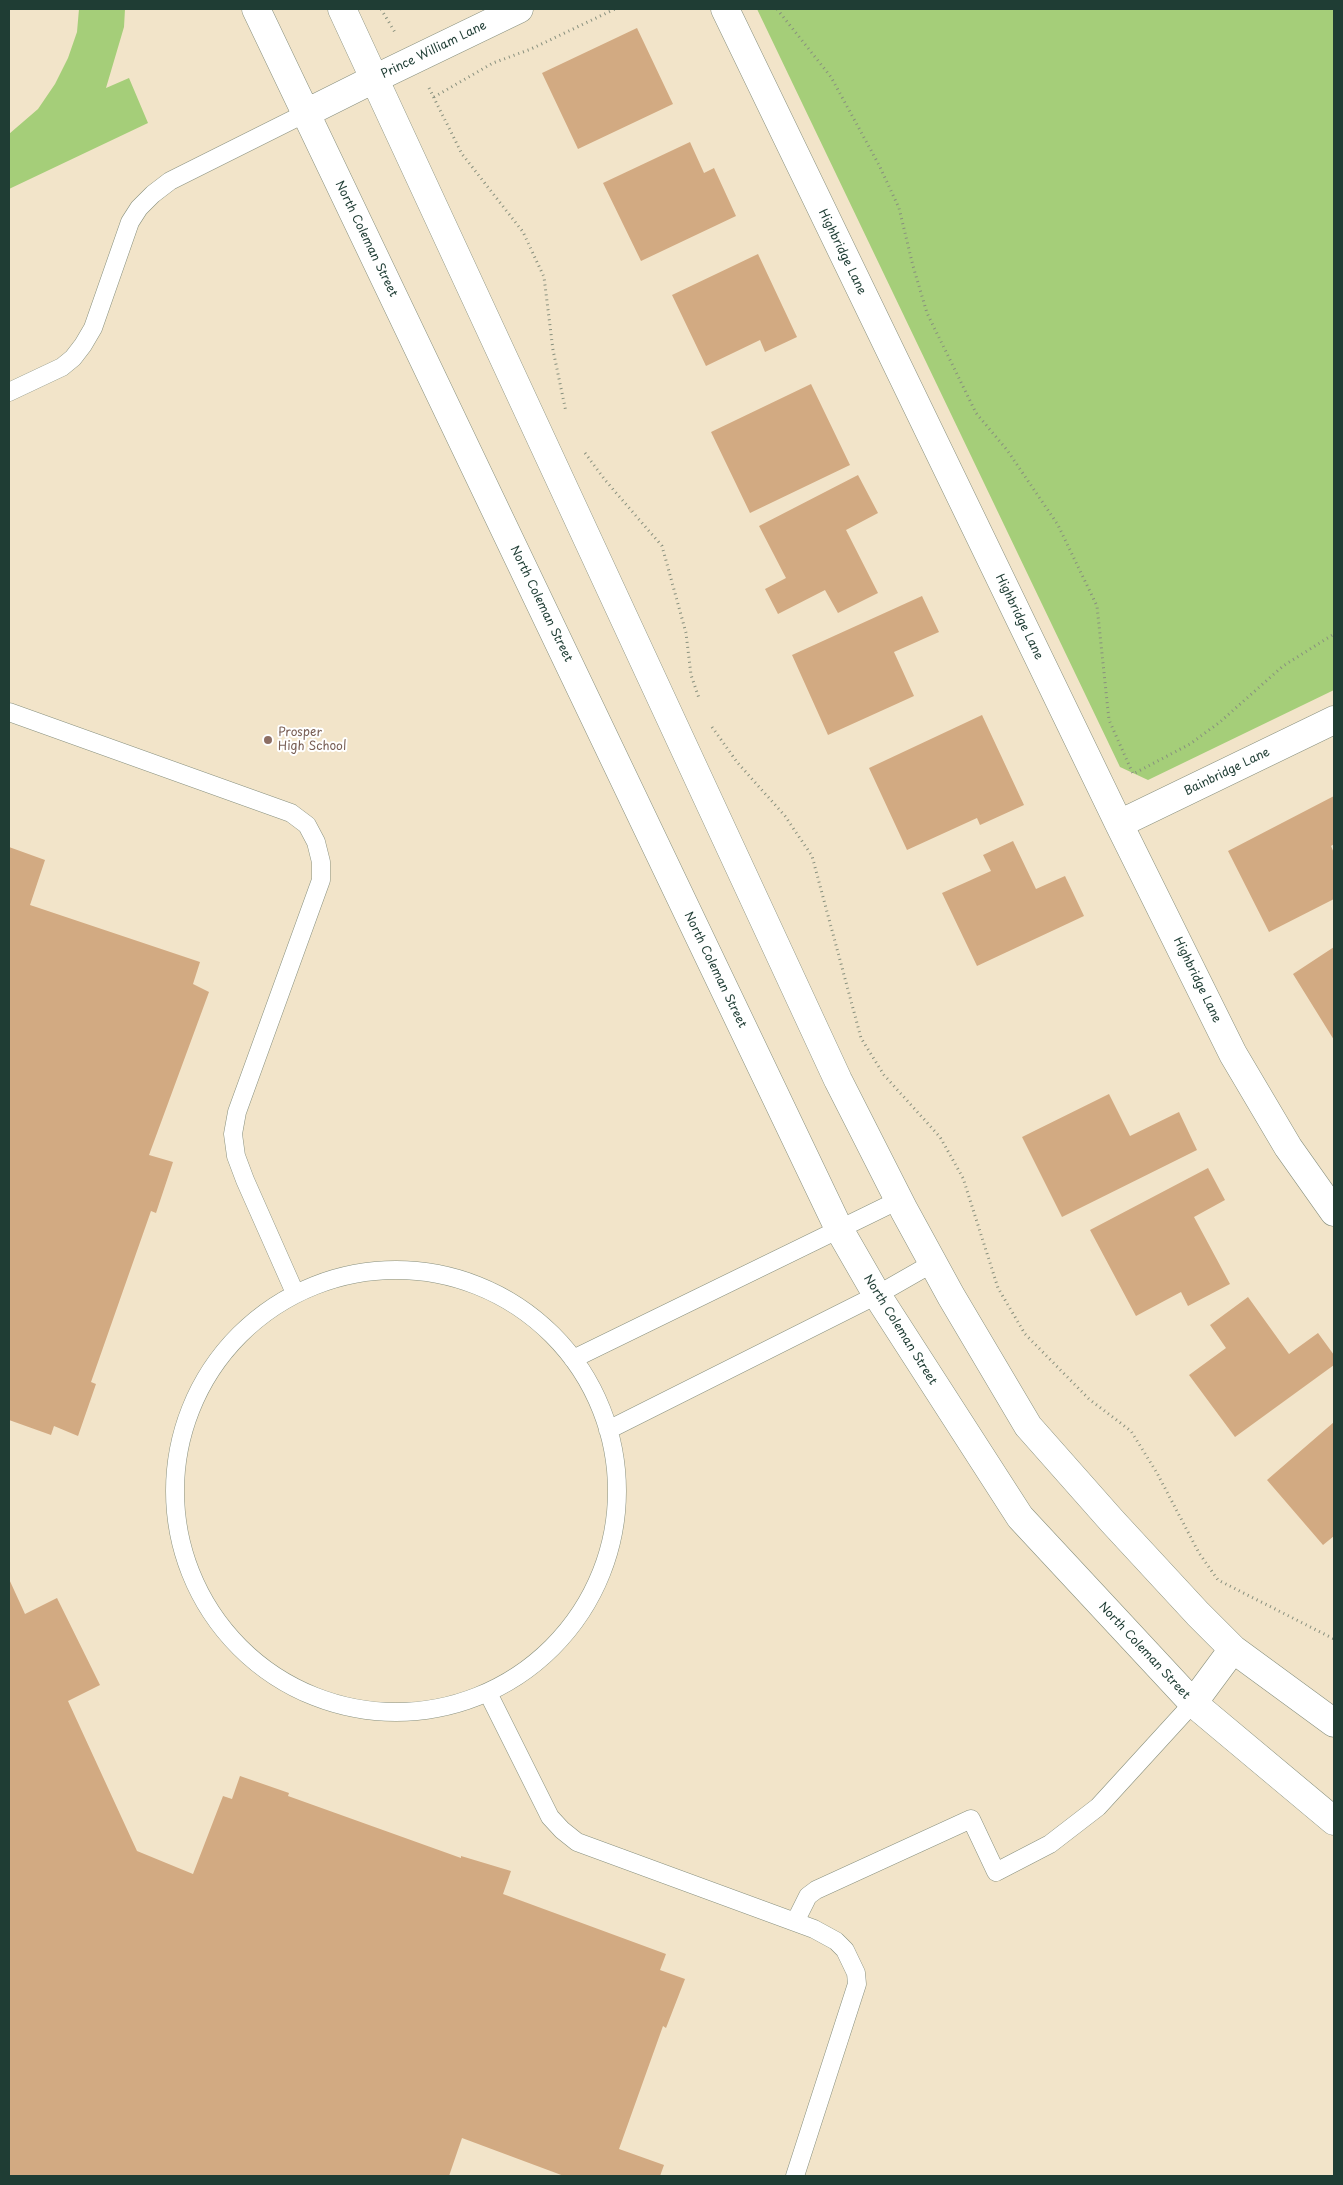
<!DOCTYPE html>
<html>
<head>
<meta charset="utf-8">
<style>
	body { margin:0 }
	#map { position:relative; width:1343px; height:2185px; overflow:hidden; background:#f2e4c9; font-family:"Playpen Sans",sans-serif }
	canvas { display:block }
	.frame { position:absolute; inset:0; border:10px solid #1f3d34; pointer-events:none }
</style>
</head>
<body>
<div id="map">
<canvas width="1343" height="2185"></canvas>
<div class="frame"></div>
</div>
<script>
const ctx = document.querySelector('canvas').getContext('2d');
ctx.lineJoin = 'round';
function paint(path, color) {
  ctx.fillStyle = color;
  ctx.fill(path, 'evenodd');
}
function toPath(rows) {
  const path = new Path2D();
  for (const r of rows) {
    if (r.length === 3) {
      path.moveTo(r[0] + r[2], r[1]);
      path.arc(r[0], r[1], r[2], 0, 2 * Math.PI);
      continue;
    }
    path.moveTo(r[0], r[1]);
    for (let i = 2; i < r.length; i += 2) path.lineTo(r[i], r[i + 1]);
  }
  return path;
}
function stroke(path, color, width, dash) {
  ctx.strokeStyle = color;
  ctx.lineWidth = width;
  ctx.lineCap = dash ? 'butt' : 'round';
  ctx.setLineDash(dash || []);
  ctx.stroke(path);
}
function drawText(font, color, halo, rows, align = 'center') {
  ctx.font = font + ' "Playpen Sans",sans-serif';
  ctx.lineWidth = 4;
  ctx.setLineDash([]);
  ctx.textBaseline = 'middle';
  ctx.strokeStyle = halo;
  ctx.fillStyle = color;
  for (const [text, x, y, turn = 0] of rows) {
    ctx.save();
    ctx.translate(x, y);
    ctx.rotate((+turn || 0) * Math.PI / 180);
    ctx.textAlign = isNaN(turn) ? turn : align;
    if (halo) ctx.strokeText(text, 0, 0);
    ctx.fillText(text, 0, 0);
    ctx.restore();
  }
}
const green = toPath([
	[79,9,125,9,124,27,106,88,129,78,148,123,9,189,9,134,38,109,55,84,68,58,77,32],
	[757,9,1334,9,1334,690,1148,780,1120,767]
]);
const building = toPath([
	[637,28,673,104,578,149,542,73],
	[690,142,704,173,714,168,736,216,641,261,603,183],
	[758,254,797,337,765,352,760,340,706,366,672,295],
	[811,384,850,465,750,513,711,432],
	[858,475,878,513,846,530,878,593,838,613,825,590,778,614,765,589,786,578,759,526],
	[922,596,939,632,894,652,914,696,828,735,792,655],
	[982,715,1024,805,980,825,977,818,907,850,869,768],
	[1334,796,1334,844,1331,846,1334,853,1334,899,1269,932,1228,851],
	[1013,841,1036,889,1065,876,1084,916,977,966,942,893,991,871,983,855],
	[9,847,45,860,30,905,200,962,193,984,209,992,149,1155,173,1162,156,1213,151,1211,91,1382,96,1384,78,1436,54,1426,51,1435,9,1420],
	[1334,947,1334,1040,1293,974],
	[1109,1094,1130,1136,1179,1112,1197,1150,1062,1217,1022,1137],
	[1208,1168,1225,1200,1194,1217,1230,1284,1188,1306,1181,1292,1136,1316,1090,1230],
	[1248,1297,1289,1354,1318,1333,1334,1355,1334,1365,1235,1437,1189,1375,1226,1348,1210,1325],
	[1334,1422,1334,1536,1323,1545,1267,1480],
	[9,1579,25,1614,57,1598,100,1685,68,1701,137,1851,193,1874,223,1796,232,1799,240,1776,289,1793,288,1796,461,1858,461,1856,511,1871,503,1894,666,1954,660,1970,685,1979,666,2028,663,2026,619,2149,664,2165,660,2176,564,2176,462,2138,449,2176,9,2176]
]);
const path = toPath([
	[381,9,396,34],
	[777,9,831,77,879,165,899,208,913,266,927,313,976,413,1007,450,1058,525,1097,606,1109,720,1133,774,1190,744,1220,722,1283,666,1334,634],
	[429,88,462,154,523,232,544,277,553,350,566,412],
	[434,97,493,63,531,49,615,9],
	[585,453,605,480,662,546,686,633,691,675,699,698],
	[712,727,737,762,785,816,812,856,861,1038,884,1075,940,1137,963,1178,998,1288,1025,1334,1089,1399,1131,1431,1157,1473,1199,1553,1218,1580,1334,1639]
]);
const service = toPath([
	[9,392,62,367,73,358,83,345,93,328,130,222,139,208,153,194,170,181,306,113],
	[9,712,291,813,307,825,316,842,321,862,321,880,237,1112,233,1134,236,1156,245,1180,295,1293],
	[396,1491,221],
	[573,1359,899,1200],
	[608,1430,877,1295,933,1263],
	[488,1693,550,1817,562,1830,577,1842,814,1929,836,1941,845,1950,856,1973,857,1984,795,2176],
	[795,1922,808,1896,816,1890,971,1819,996,1872,1050,1844,1098,1807,1193,1703]
]);
const minor = toPath([
	[725,9,1119,824,1233,1054,1288,1147,1334,1212],
	[376,78,519,9],
	[1119,824,1334,720]
]);
const tertiary = toPath([
	[256,9,839,1229,877,1295,1020,1517,1193,1703,1334,1821],
	[342,9,838,1080,904,1210,951,1296,1028,1426,1112,1521,1198,1614,1233,1649,1334,1723],
	[306,113,376,78],
	[1193,1703,1233,1649]
]);
const markers = [
	[268,740,5,"#8d6e63"]
];
const streetNames = [
	["Prince William Lane",434,50,-26],
	["North Coleman Street",366,239,64],
	["Highbridge Lane",842,252,64],
	["North Coleman Street",541,604,64],
	["Highbridge Lane",1019,617,64],
	["Bainbridge Lane",1227,772,-26],
	["North Coleman Street",715,970,64],
	["Highbridge Lane",1197,980,64],
	["North Coleman Street",900,1330,58],
	["North Coleman Street",1144,1651,47]
];
const educationNames = [
	["Prosper",278,733],
	["High School",278,747]
];
paint(green, '#a5ce79');
paint(building, '#d2aa82');
stroke(service, '#88907e', 19);
stroke(minor, '#88907e', 29);
stroke(tertiary, '#88907e', 29);
stroke(path, '#88907e', 3, [1, 4]);
stroke(service, '#fff', 18);
stroke(minor, '#fff', 28);
stroke(tertiary, '#fff', 28);
for (const [x, y, r, color] of markers) {
  const dot = new Path2D();
  dot.arc(x, y, r, 0, 2 * Math.PI);
  ctx.fillStyle = color;
  ctx.fill(dot);
  stroke(dot, '#fff', 2);
}
drawText('12px', '#1f3d34', '#fff', streetNames);
drawText('12px', '#785e54', '#fff', educationNames, 'left');
</script>
</body>
</html>
